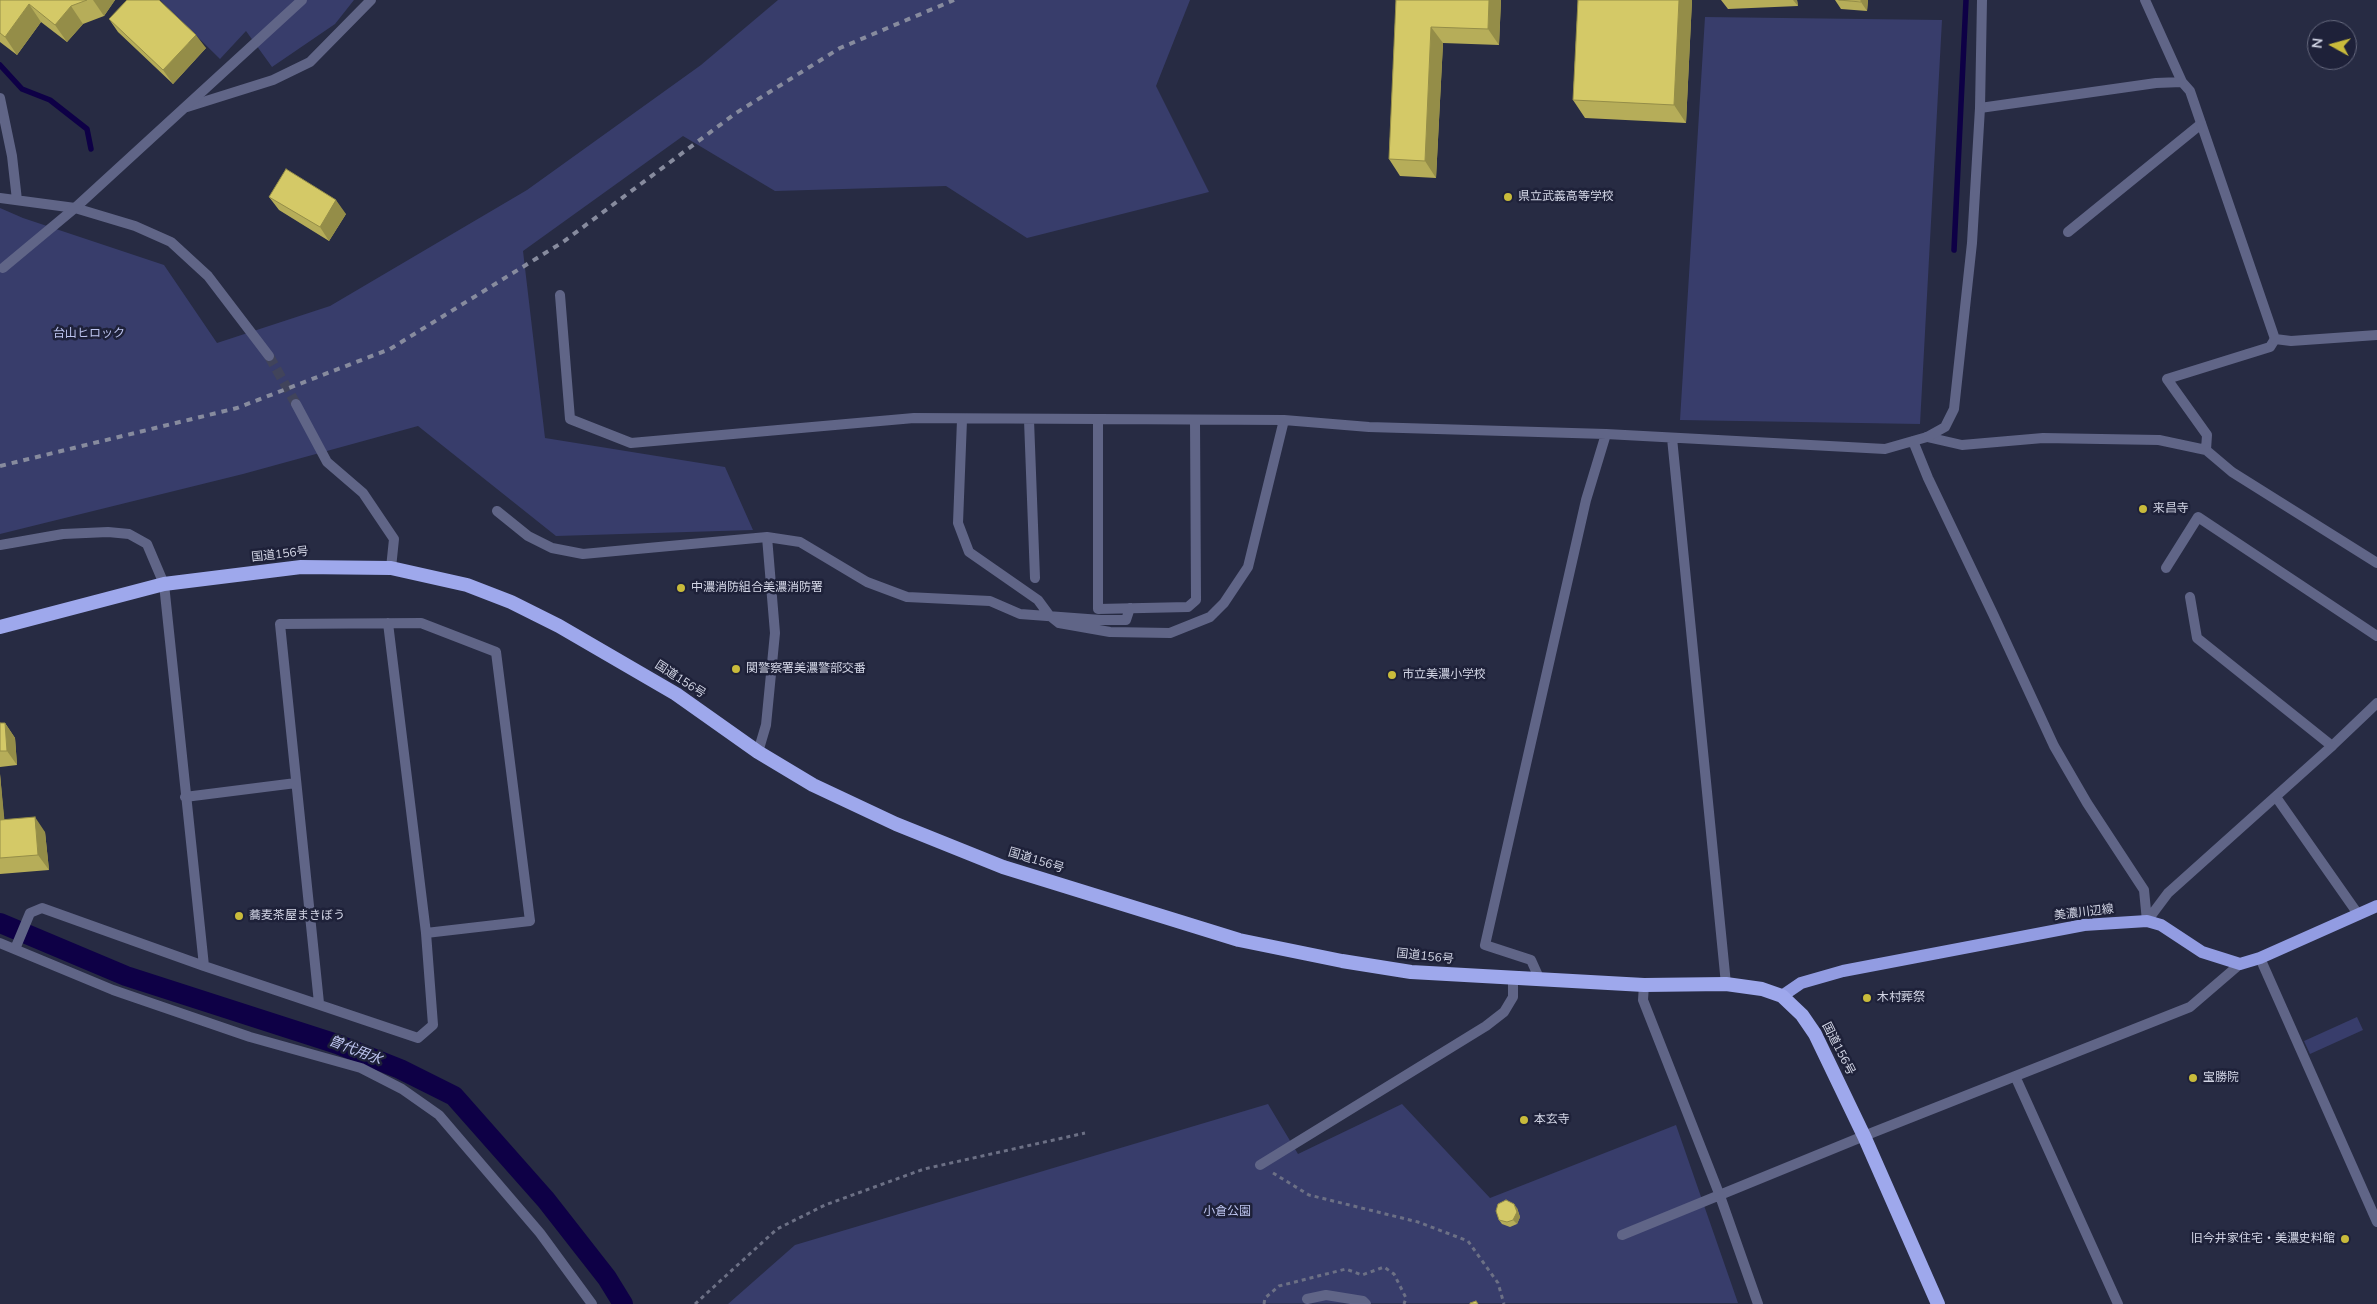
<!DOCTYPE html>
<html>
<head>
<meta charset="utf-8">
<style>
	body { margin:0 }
	#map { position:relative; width:2377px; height:1304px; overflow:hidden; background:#272b43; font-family:"Nunito Sans",sans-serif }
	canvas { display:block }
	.north { position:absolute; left:2307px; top:20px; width:50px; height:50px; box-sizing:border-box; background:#1e2139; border:1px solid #66697e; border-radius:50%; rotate:277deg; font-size:14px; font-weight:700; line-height:20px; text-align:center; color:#d2d5e5 }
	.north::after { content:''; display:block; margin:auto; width:18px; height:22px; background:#c9bb3b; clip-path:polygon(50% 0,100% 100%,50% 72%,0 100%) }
</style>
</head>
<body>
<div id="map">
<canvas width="2377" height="1304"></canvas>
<div class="north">N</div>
</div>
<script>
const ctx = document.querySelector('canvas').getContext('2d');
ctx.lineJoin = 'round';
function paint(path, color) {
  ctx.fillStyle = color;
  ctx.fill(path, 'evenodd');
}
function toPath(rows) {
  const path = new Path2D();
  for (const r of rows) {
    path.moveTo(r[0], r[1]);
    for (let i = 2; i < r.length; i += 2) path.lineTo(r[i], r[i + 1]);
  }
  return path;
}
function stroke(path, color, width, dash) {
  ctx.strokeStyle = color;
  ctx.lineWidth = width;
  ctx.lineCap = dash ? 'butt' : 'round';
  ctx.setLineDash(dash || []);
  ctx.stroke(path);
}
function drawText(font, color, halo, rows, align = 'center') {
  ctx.font = font + ' "Nunito Sans","Noto Sans JP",sans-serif';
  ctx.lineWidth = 5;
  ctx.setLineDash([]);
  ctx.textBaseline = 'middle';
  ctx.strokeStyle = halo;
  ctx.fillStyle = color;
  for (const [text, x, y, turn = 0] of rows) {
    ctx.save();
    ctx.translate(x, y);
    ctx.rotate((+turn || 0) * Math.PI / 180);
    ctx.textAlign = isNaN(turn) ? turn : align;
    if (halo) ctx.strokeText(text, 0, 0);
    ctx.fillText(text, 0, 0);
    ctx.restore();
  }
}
const green = toPath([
	[160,0,354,0,335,24,272,67,246,31,220,59],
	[778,0,1190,0,1156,86,1209,192,1027,238,946,186,775,191,683,136,523,251,545,438,725,467,753,530,556,536,418,426,243,474,0,534,0,208,23,218,164,265,217,343,330,306,527,190,701,65],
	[1705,17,1942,20,1920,424,1680,420],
	[2357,1017,2363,1030,2310,1054,2304,1041],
	[1268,1104,1298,1154,1402,1104,1490,1198,1676,1125,1738,1303,728,1304,795,1245]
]);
const stream = toPath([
	[0,65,22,89,50,100,87,129,91,149],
	[1954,250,1966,0]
]);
const canal = toPath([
	[0,923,126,976,337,1044,400,1069,454,1096,546,1200,607,1278,623,1304]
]);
const minorTunnel = toPath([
	[269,356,296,404]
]);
const path = toPath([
	[1273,1173,1309,1195,1418,1222,1468,1241,1498,1283,1504,1304],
	[695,1304,777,1229,825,1205,924,1169,1085,1133],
	[1264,1304,1265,1298,1279,1286,1346,1269,1362,1275,1384,1267,1394,1274,1406,1298,1404,1304]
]);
const service = toPath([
	[2068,232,2201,124],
	[1927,437,1962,445,2043,438,2159,440,2206,450,2232,472,2377,563],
	[2206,450,2207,435,2167,379,2270,347,2275,339],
	[2166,568,2198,517,2377,636],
	[2190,597,2197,638,2332,746],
	[2276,797,2358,914],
	[1260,1165,1486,1026,1504,1012,1513,997,1513,979],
	[1307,1299,1326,1295,1363,1301,1366,1304]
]);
const minor = toPath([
	[2145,0,2182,82],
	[0,98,12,156,17,200],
	[187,107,273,80,310,62,371,0],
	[1980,108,2156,83,2182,82,2190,91,2275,339,2291,341,2377,335],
	[0,198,75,208,135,226,171,242,208,276,269,356],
	[560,295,570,419,631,443,914,418,1284,420,1369,427,1606,434,1885,449,1927,437],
	[296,404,327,462,363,493,394,539,391,568],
	[962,420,958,523,969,552,1038,600,1049,615,1059,623,1110,632,1170,633,1210,617,1224,603,1248,567,1284,420],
	[1029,420,1035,578],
	[1098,420,1098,609,1188,607,1196,600,1195,420],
	[1672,438,1726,984],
	[1913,441,1928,478,1993,614,2054,746,2087,803,2144,890,2147,921],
	[497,511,528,536,552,548,583,554,767,537,800,542,867,582,907,597,990,601,1020,614,1101,620,1126,620,1130,608],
	[0,545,63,534,108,532,129,534,147,544,164,584,204,966,42,908,30,913,15,949],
	[758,752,766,725,775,633,767,537],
	[185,797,296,783],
	[2147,921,2168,893,2332,746,2377,703],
	[0,943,113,990,250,1037,361,1068,402,1089,439,1115,540,1233,592,1304],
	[2260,958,2377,1222],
	[204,966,418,1038,433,1025,426,933,388,623],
	[1540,980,1531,960,1485,945,1586,500,1606,434],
	[1644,985,1643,1000,1720,1196,1758,1304],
	[319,1003,280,624,421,623,496,652,530,921,426,933],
	[2015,1076,2118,1304],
	[1622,1235,1864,1136,2190,1007,2240,964]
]);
const tertiary = toPath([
	[3,268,75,208,302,0],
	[1927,437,1945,427,1954,409,1972,243,1980,108,1982,0]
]);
const primary = toPath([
	[1782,996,1801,983,1843,971,2084,925,2147,921,2161,925,2202,952,2240,964,2260,958,2377,906]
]);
const trunk = toPath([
	[0,627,164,584,301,567,391,568,467,585,511,602,559,626,676,694,758,752,813,785,896,824,1003,867,1239,940,1342,961,1411,972,1644,985,1726,984,1762,989,1782,996,1802,1015,1815,1034,1864,1136,1938,1304]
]);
const rail = toPath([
	[0,466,237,408,390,349,563,242,736,113,840,48,954,0]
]);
const wall = toPath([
	[0,0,115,0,104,16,83,24,67,42,41,22,17,55,0,42],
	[1396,0,1501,0,1499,45,1443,43,1436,178,1400,176,1389,159],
	[1578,0,1692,0,1686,123,1585,118,1573,100],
	[1721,0,1797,0,1798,6,1728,9],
	[1835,0,1868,0,1867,11,1841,9],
	[109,19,206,48,173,84,118,32],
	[269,197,346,214,329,241,279,210],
	[0,723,5,723,15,738,17,765,0,767],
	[0,774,4,820,45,832,49,870,0,874],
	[1517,1208,1520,1217,1517,1224,1510,1227,1502,1224,1499,1220]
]);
const shadedWall = toPath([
	[93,0,115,0,104,16],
	[1489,0,1501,0,1499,45,1488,29],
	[1679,0,1692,0,1686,123,1674,105],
	[1793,0,1797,0,1798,6],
	[1861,0,1868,0,1867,11,1861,2],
	[29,4,41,22,17,55,5,37],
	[71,6,83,24,67,42,55,25],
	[1431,27,1443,43,1436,178,1425,161],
	[196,35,206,48,173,84,163,70],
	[336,200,346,214,329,241,320,227],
	[5,723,15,738,17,765,7,751],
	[0,774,6,836,0,828],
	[35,817,45,832,49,870,38,855],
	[1514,1204,1517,1208,1520,1217,1517,1224,1513,1220]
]);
const building = toPath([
	[0,0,87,0,71,6,55,25,29,4,5,37,0,33,0,0],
	[127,0,159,0,196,35,163,70,109,19,127,0],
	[1396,0,1489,0,1488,29,1431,27,1425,161,1389,159,1396,0],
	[1578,0,1679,0,1674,105,1573,100,1578,0],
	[1839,0,1861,0,1861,2,1839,0],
	[286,169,336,200,320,227,269,197,286,169],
	[0,723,5,723,7,751,0,751,0,723],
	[35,817,38,855,0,858,0,820,35,817],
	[1506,1200,1514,1204,1517,1212,1513,1220,1507,1222,1499,1220,1496,1211,1498,1204,1506,1200],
	[1476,1301,1478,1304,1470,1304,1470,1303,1476,1301]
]);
const markers = [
	[1508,197,5,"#c9bb3b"],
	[2143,509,5,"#c9bb3b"],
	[681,588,5,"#c9bb3b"],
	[736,669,5,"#c9bb3b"],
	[1392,675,5,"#c9bb3b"],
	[239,916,5,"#c9bb3b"],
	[1867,998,5,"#c9bb3b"],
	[2193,1078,5,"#c9bb3b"],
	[1524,1120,5,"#c9bb3b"],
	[2345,1239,5,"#c9bb3b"]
];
const poiNames = [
	["県立武義高等学校",1518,197],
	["来昌寺",2153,509],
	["中濃消防組合美濃消防署",691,588],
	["関警察署美濃警部交番",746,669],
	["市立美濃小学校",1402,675],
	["蕎麦茶屋まきぼう",249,916],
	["木村葬祭",1877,998],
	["宝勝院",2203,1078],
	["本玄寺",1534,1120],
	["旧今井家住宅・美濃史料館",2335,1239,"right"]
];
const parkNames = [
	["台山ヒロック",89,334],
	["小倉公園",1227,1212]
];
const streetNames = [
	["国道156号",280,555,-6],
	["国道156号",680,680,33],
	["国道156号",1036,861,17],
	["美濃川辺線",2084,913,-7],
	["国道156号",1425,957,6],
	["国道156号",1838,1049,63]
];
const waterNames = [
	["曽代用水",355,1051,21]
];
paint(green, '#383d6b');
stroke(stream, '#0e0046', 5.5);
stroke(canal, '#0e0046', 20);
stroke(minorTunnel, '#41445b', 10, [10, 5]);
stroke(path, '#6c7085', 3, [4, 4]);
stroke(service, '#606587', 10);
stroke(minor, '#606587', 10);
stroke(tertiary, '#606587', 10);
stroke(primary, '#929ce2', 12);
stroke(trunk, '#9ea8ec', 14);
stroke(rail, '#878b9e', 4, [6, 6]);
paint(wall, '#b6ad59');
paint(shadedWall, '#948d48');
paint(building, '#d4c967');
stroke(building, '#948d48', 1);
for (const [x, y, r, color] of markers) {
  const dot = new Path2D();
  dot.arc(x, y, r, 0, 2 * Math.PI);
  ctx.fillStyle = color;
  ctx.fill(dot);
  stroke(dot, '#1e2139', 2);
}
drawText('12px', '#d2d5e5', '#1e2139', poiNames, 'left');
drawText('12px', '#bdc4ef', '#1e2139', parkNames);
drawText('12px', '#d2d5e5', '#1e2139', streetNames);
drawText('italic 14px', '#bfc6f1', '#1e2139', waterNames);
</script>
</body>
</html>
